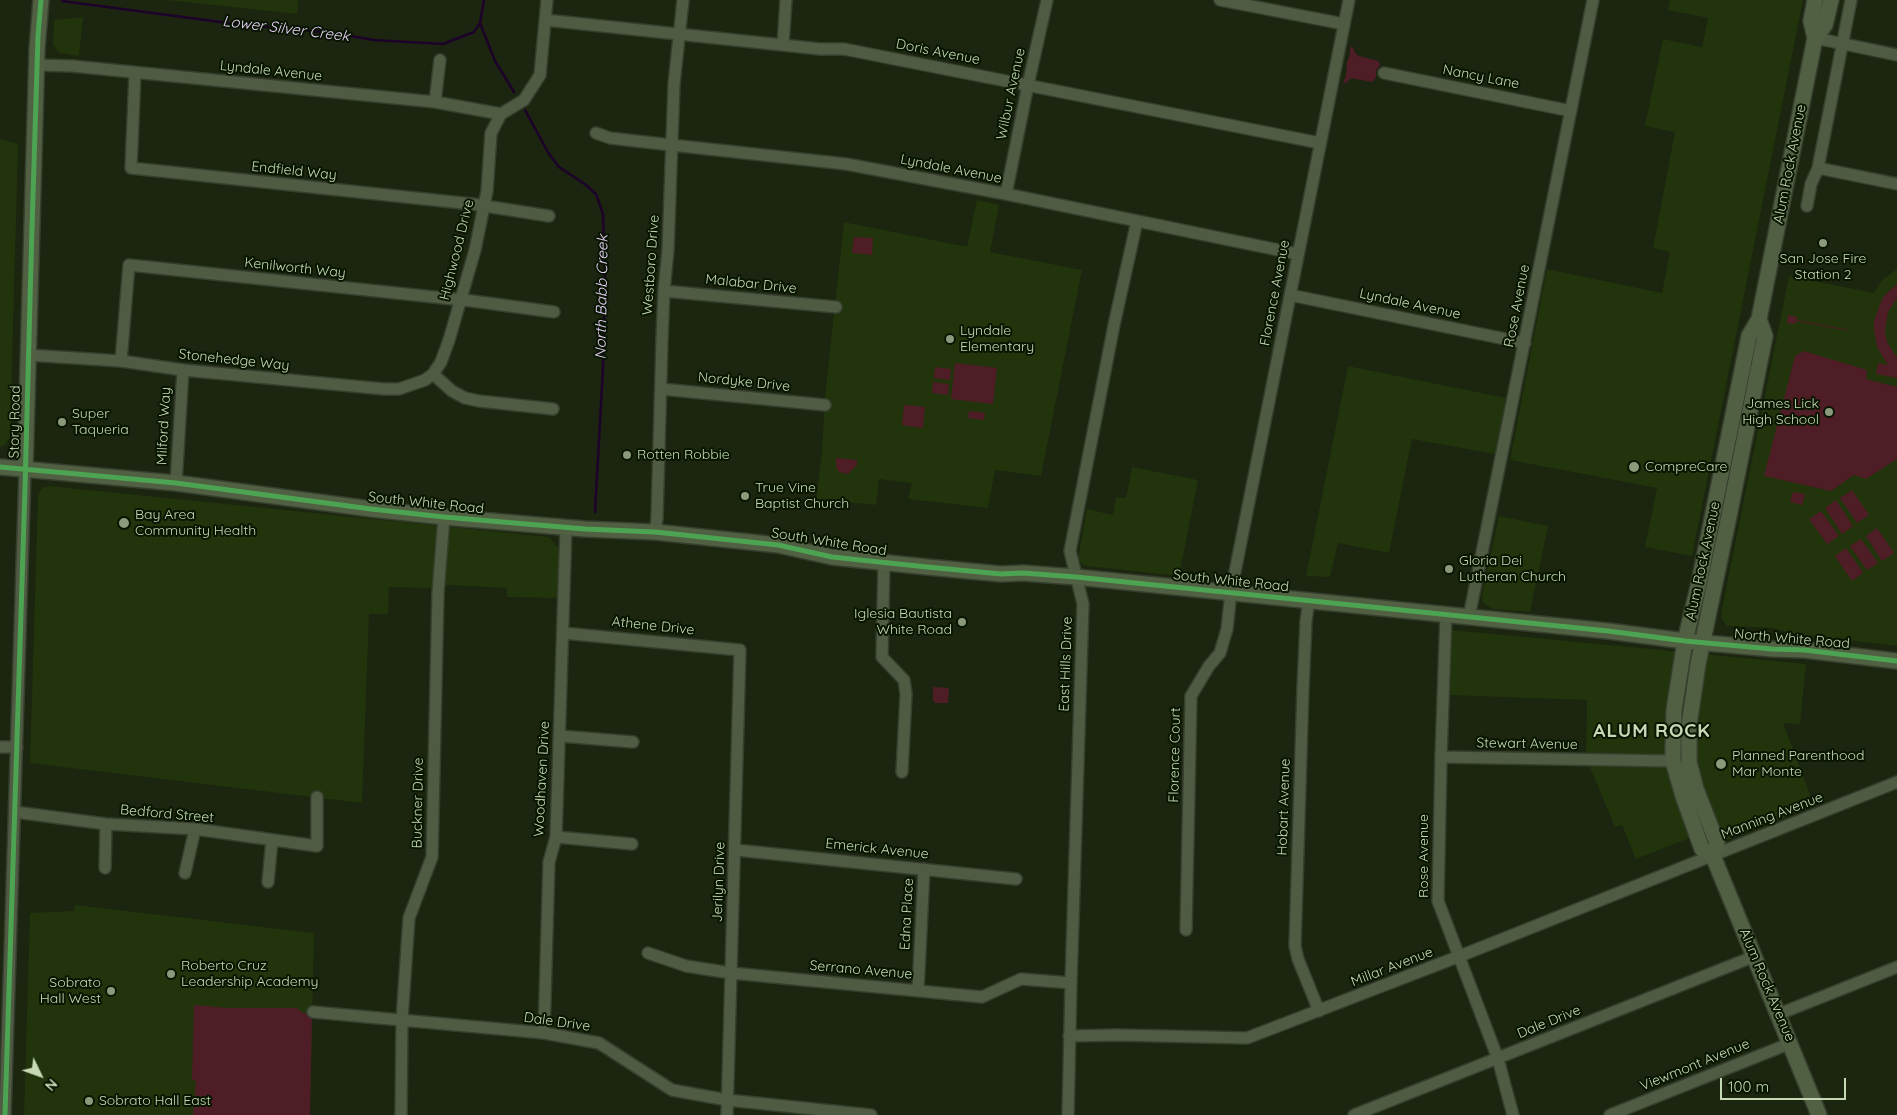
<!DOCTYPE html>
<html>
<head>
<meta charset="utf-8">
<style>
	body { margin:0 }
	#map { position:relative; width:1897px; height:1115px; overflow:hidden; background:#1b2510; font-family:Quicksand,sans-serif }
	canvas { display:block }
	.north { position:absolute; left:15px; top:1050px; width:50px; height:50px; -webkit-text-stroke:4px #081500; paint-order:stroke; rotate:132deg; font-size:14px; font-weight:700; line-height:20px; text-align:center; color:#c5d9b4 }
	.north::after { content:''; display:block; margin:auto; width:18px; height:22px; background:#c5d9b4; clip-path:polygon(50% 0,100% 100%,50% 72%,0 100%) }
	.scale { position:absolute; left:1720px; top:1078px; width:126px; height:22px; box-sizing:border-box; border:2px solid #c5d9b4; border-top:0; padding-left:6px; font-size:15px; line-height:18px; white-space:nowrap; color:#c5d9b4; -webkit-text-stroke:4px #081500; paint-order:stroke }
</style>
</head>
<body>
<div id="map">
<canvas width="1897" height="1115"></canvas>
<div class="north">N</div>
<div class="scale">100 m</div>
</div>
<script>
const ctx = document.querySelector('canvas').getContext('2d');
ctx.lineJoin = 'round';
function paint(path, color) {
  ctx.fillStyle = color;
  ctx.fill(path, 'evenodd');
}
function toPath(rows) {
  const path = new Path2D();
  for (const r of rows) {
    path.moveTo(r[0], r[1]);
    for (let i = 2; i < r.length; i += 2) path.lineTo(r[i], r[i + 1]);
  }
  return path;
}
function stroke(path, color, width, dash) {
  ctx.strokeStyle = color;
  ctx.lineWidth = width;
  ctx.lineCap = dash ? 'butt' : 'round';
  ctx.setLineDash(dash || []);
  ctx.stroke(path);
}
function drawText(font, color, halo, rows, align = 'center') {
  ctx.font = font + ' Quicksand,sans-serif';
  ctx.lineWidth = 4;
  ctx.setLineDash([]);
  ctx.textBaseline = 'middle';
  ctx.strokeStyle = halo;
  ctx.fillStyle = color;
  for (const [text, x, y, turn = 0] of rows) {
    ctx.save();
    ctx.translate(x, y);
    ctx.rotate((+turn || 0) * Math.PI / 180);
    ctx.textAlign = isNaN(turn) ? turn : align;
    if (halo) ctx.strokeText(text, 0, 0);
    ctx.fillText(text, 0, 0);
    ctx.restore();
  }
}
const built = toPath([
	[166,0,298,0,297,14],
	[1670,0,1803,0,1692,556,1645,547,1657,488,1510,460,1547,269,1662,293,1670,252,1653,248,1675,132,1645,126,1663,39,1702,47,1708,18,1668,10],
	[83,17,79,56,59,53,53,44,54,20],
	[0,139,18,144,10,437,5,445,0,447],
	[977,200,999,205,990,252,1082,270,1041,476,995,470,988,508,908,499,912,483,879,479,876,505,816,499,822,453,825,397,844,222,967,247],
	[1897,269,1897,646,1790,633,1772,628,1727,626,1721,618,1722,609,1789,276,1874,293,1881,281],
	[1348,366,1506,398,1495,454,1412,439,1389,553,1338,543,1330,577,1306,576],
	[1132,467,1198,480,1179,576,1086,566,1082,564,1078,559,1087,509,1113,515,1116,497,1126,498],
	[49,486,549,537,559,549,557,598,507,597,507,588,450,585,428,588,389,587,388,614,369,614,362,803,30,763,38,495,42,488],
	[1499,516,1548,526,1530,612,1493,609,1483,603,1482,595],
	[1452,630,1806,664,1800,724,1783,723,1814,805,1724,841,1718,827,1636,859,1622,825,1615,827,1586,758,1587,700,1450,695],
	[75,905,314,933,310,1115,24,1115,30,913,74,911]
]);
const green = toPath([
	[1351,47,1353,47,1355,53,1359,56,1379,61,1380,65,1376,71,1376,78,1372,82,1351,78,1346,83,1343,83,1346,76,1347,62,1350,55,1350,49],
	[854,237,873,238,872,255,852,253],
	[1897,284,1897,298,1888,312,1885,331,1887,342,1897,358,1897,378,1876,374,1878,363,1888,365,1877,347,1874,329,1874,321,1880,304,1884,296],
	[1788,315,1797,317,1797,320,1849,330,1849,331,1796,321,1795,324,1787,323],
	[1804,351,1867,370,1866,379,1897,387,1897,459,1866,479,1854,475,1831,491,1764,476,1795,356],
	[955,363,997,368,993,404,951,399],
	[935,367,951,369,950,380,934,378],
	[933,382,949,384,948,395,932,393],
	[904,405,925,407,923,428,902,425],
	[969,411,985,413,984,420,968,418],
	[836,458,857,460,857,465,848,474,839,472,836,467],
	[1852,490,1869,515,1857,523,1840,498],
	[1793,492,1805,494,1802,505,1790,502],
	[1836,500,1853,526,1842,534,1825,508],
	[1821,511,1839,536,1827,544,1809,519],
	[1877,528,1894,553,1882,561,1866,536],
	[1861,539,1878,563,1867,570,1850,546],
	[1846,548,1863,573,1852,581,1835,556],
	[933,687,949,688,948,703,935,703,933,700],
	[194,1005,228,1008,297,1008,301,1012,312,1016,310,1115,193,1115,196,1081,192,1080]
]);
const stream = toPath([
	[62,1,228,23,332,33,374,40,443,44,474,32,480,23,484,0],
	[480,23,495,61,514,92],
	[525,110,549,154,559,167,586,185,596,194,603,214,605,281,603,368,595,512]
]);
const minor = toPath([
	[1220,0,1344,24],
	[545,20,820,49,844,49,1320,143],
	[1815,38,1897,55],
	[783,45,786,0],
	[37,65,72,66,435,102,501,114],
	[135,73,131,168,472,204,549,216],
	[1384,73,1571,111],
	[435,102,440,60],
	[596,133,610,138,662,144,846,164,1006,194,1298,254],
	[1818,168,1897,184],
	[1006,194,1028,85,1047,0],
	[1807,206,1811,184,1818,168,1851,0],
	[664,291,836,307],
	[1290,295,1525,343],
	[28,355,121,361,183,370,384,389,399,389,425,380,433,374,441,362,449,340,475,250,487,191,491,133,501,114,524,100,540,75,547,0],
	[121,361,129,265,472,301,554,312],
	[433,374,452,391,465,398,479,401,553,409],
	[661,389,825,405],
	[176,483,183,370],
	[655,532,657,518,662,339,664,291,668,250,674,84,683,0],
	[884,562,882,657,904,680,906,694,902,772],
	[1309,600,1306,621,1303,688,1295,946,1298,959,1319,1011],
	[1446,615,1441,757,1438,901,1498,1059,1513,1115],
	[1469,617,1593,0],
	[563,633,740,650,727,1115],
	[560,736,633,742],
	[0,747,17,747],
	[1441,757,1673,761],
	[15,812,106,824,195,829,317,846,317,797],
	[556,837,632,844],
	[736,850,1016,879],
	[105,868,106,824],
	[185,873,195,829],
	[268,882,272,840],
	[1186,930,1191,696,1209,666,1220,653,1227,629,1231,592,1349,0],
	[648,953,686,966,731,973,982,997,1021,979,1071,983],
	[918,991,924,869],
	[313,1012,544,1033,599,1043,672,1090,727,1100,871,1115],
	[1779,1014,1897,967],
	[544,1033,549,862,556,837,566,527],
	[1069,1036,1118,1035,1247,1038,1460,956,1897,782],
	[5,1115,25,470],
	[401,1115,402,1019,409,918,432,857,438,593,444,517],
	[1068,1115,1071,983,1083,604,1070,551,1114,325,1137,221],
	[1354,1115,1755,956],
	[1610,1115,1791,1043]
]);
const major = toPath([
	[1815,0,1811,21,1815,38,1759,319,1749,336,1699,583,1685,641,1674,710,1673,751,1673,761,1683,796,1702,849,1713,856,1819,1115],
	[1815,38,1825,25,1831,0],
	[0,467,176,483,371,509,444,517,585,529,655,532,778,545,832,557,927,567,1001,574,1023,573,1076,577,1608,631,1685,641,1772,649,1804,650,1897,661],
	[25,470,37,49,41,0],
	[1713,856,1717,843,1696,789,1689,762,1689,725,1698,664,1729,516,1765,336,1759,319]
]);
const cycleway = toPath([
	[0,467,176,483,371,509,444,517,585,529,655,532,778,545,832,557,927,567,1001,574,1023,573,1076,577,1608,631,1685,641,1772,649,1804,650,1897,661],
	[5,1115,25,488,32,228,38,36,41,0]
]);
const markers = [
	[1823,243,5,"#8a9a7b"],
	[950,339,5,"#8a9a7b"],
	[1829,412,5,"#8a9a7b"],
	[62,422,5,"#8a9a7b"],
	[627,455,5,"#8a9a7b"],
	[1634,467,6,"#8a9a7b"],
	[745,496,5,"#8a9a7b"],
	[124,523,6,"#8a9a7b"],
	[1449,569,5,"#8a9a7b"],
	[962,622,5,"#8a9a7b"],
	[1721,764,6,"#8a9a7b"],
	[171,974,5,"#8a9a7b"],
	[111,991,5,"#8a9a7b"],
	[89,1101,5,"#8a9a7b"]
];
const streetNames = [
	["Doris Avenue",938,52,11],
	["Lyndale Avenue",271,71,6],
	["Nancy Lane",1481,77,11],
	["Wilbur Avenue",1011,94,-78],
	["Alum Rock Avenue",1790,164,-79],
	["Lyndale Avenue",951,169,11],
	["Endfield Way",294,171,6],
	["Highwood Drive",457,250,-76],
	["Westboro Drive",651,265,-86],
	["Kenilworth Way",295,268,6],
	["Malabar Drive",751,284,6],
	["Florence Avenue",1275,293,-79],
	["Lyndale Avenue",1410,304,12],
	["Rose Avenue",1517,306,-79],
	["Stonehedge Way",234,360,6],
	["Nordyke Drive",744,382,6],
	["Story Road",15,422,-89],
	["Milford Way",164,426,-87],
	["South White Road",426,503,6],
	["South White Road",829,542,9],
	["Alum Rock Avenue",1703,561,-78],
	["South White Road",1231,581,6],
	["Athene Drive",653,626,6],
	["North White Road",1792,639,5],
	["East Hills Drive",1066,664,-88],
	["Stewart Avenue",1527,744,1],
	["Florence Court",1175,755,-89],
	["Woodhaven Drive",542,779,-87],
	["Buckner Drive",418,803,-89],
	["Hobart Avenue",1284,807,-88],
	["Bedford Street",167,814,5],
	["Manning Avenue",1772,816,-21],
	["Emerick Avenue",877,849,6],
	["Rose Avenue",1424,856,-90],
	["Jerilyn Drive",719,882,-88],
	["Edna Place",907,914,-87],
	["Millar Avenue",1392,967,-21],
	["Serrano Avenue",861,970,5],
	["Alum Rock Avenue",1767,985,67],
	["Dale Drive",557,1022,8],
	["Dale Drive",1549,1022,-22],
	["Viewmont Avenue",1695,1065,-22]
];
const poiNames = [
	["San Jose Fire",1823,259,"center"],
	["Station 2",1823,275,"center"],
	["Lyndale",960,331],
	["Elementary",960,347],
	["James Lick",1819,404,"right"],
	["High School",1819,420,"right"],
	["Super",72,414],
	["Taqueria",72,430],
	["Rotten Robbie",637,455],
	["CompreCare",1645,467],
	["True Vine",755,488],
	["Baptist Church",755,504],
	["Bay Area",135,515],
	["Community Health",135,531],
	["Gloria Dei",1459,561],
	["Lutheran Church",1459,577],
	["Iglesia Bautista",952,614,"right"],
	["White Road",952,630,"right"],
	["Planned Parenthood",1732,756],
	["Mar Monte",1732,772],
	["Roberto Cruz",181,966],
	["Leadership Academy",181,982],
	["Sobrato",101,983,"right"],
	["Hall West",101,999,"right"],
	["Sobrato Hall East",99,1101]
];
const waterNames = [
	["Lower Silver Creek",286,29,7],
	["North Babb Creek",602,297,-89]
];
const districtNames = [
	["ALUM ROCK",1652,731]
];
paint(built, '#21340b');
paint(green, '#4f1d25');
stroke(stream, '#1d032a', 2.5);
stroke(minor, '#363f2e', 14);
stroke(major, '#363f2e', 18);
stroke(minor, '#505b43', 11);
stroke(major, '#515f42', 15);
stroke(cycleway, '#4ca352', 5);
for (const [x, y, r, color] of markers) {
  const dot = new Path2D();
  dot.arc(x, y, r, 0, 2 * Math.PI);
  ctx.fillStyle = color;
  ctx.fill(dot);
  stroke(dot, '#081500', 2);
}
drawText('14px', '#c5d9b4', '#081500', streetNames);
drawText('14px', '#c5d9b4', '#081500', poiNames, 'left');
drawText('italic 15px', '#e8d1f8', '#081500', waterNames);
ctx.letterSpacing = '1px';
drawText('bold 19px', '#c5d9b4', '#081500', districtNames);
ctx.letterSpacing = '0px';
</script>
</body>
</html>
